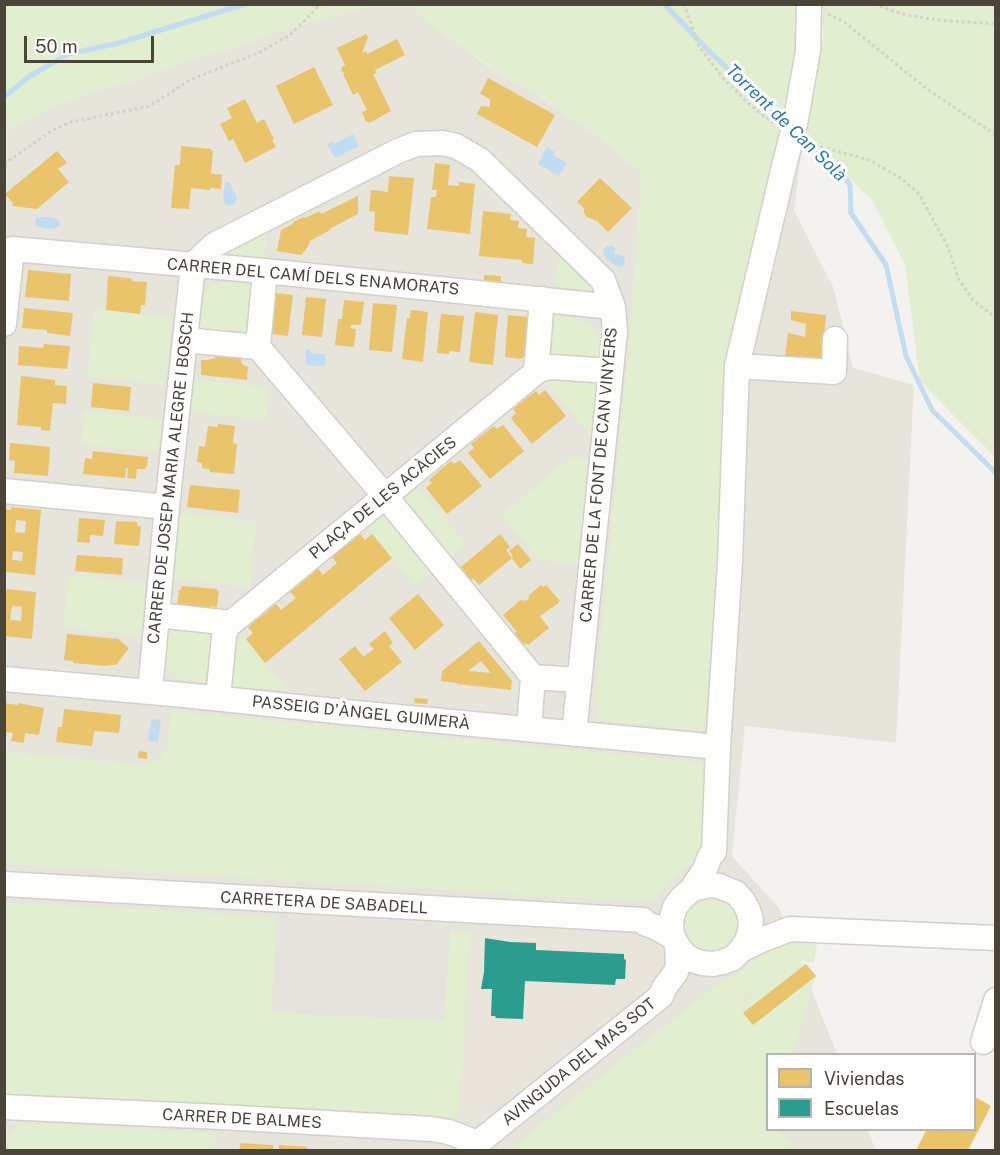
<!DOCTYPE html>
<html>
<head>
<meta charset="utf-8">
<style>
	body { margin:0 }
	#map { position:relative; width:1000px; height:1155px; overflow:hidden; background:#f4f2ee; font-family:"Public Sans",sans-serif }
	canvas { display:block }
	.frame { position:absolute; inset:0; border:6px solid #4b4439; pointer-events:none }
	.legend { position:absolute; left:766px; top:1053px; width:210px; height:78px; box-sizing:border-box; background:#fff; border:2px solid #b7b4b0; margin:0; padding:8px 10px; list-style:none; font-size:18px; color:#4b4439 }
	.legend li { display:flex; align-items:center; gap:12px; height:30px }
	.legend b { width:30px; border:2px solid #b7b4b0 }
	.scale { position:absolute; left:24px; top:36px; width:130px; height:27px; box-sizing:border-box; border:3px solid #4b4439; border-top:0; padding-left:8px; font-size:18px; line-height:21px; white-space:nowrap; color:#4b4439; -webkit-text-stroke:4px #fff; paint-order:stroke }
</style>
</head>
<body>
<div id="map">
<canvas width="1000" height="1155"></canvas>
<div class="frame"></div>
<ul class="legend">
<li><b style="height:16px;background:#e9c46a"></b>Viviendas</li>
<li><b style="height:16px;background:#2a9d8f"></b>Escuelas</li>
</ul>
<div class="scale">50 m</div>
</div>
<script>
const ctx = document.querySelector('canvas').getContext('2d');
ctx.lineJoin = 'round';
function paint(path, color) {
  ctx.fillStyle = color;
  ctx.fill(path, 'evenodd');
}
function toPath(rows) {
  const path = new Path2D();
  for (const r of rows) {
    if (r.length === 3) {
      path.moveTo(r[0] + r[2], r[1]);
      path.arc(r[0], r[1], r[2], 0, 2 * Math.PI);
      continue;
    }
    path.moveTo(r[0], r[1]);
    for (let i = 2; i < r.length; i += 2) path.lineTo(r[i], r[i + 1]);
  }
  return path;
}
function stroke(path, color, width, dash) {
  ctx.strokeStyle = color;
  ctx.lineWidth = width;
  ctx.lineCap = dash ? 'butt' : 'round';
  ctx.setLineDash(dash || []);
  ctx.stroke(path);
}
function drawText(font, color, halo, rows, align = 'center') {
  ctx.font = font + ' "Public Sans",sans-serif';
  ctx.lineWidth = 6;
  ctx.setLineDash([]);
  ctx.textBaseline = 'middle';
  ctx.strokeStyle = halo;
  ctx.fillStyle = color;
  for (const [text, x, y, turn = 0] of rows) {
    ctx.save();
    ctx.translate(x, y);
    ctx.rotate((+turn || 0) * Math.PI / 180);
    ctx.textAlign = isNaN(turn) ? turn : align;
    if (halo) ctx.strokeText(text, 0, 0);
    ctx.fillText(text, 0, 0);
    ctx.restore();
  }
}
const residential = toPath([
	[378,4,412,5,418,14,479,60,517,84,543,98,563,113,597,135,621,156,635,166,804,131,794,210,834,289,853,368,914,385,896,743,745,726,732,856,779,908,837,1054,768,1054,768,1130,867,1130,876,1150,5,1150,4,133,47,110,86,94,140,79,186,61,233,48,270,34]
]);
const education = toPath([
	[470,931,646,941,655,946,663,958,664,966,660,972,475,1120,459,1118]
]);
const green = toPath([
	[5,4,378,4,378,5,270,34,233,48,186,61,140,79,86,94,47,110,5,133],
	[412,5,796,5,799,21,793,71,727,358,710,721,704,727,696,730,604,721,597,717,594,709,633,300,632,293,641,179,639,171,635,166,621,156,597,135,563,113,544,98,517,84,443,35,418,14],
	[819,5,995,5,995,457,920,381,905,265,872,200,814,145,804,131,824,35],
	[267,228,264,258,226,254,225,251],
	[559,252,594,288,592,290,555,287],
	[222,282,268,286,255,352,196,346,201,299,209,287],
	[94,309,172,317,165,385,87,377],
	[538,313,579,319,591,325,597,332,599,340,600,363,534,357],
	[542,377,598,382,593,439],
	[192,379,269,387,266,420,189,412],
	[84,411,161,419,158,452,81,445],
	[571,457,591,459,581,565,539,560,502,514],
	[414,482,466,544,446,561,395,498],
	[384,507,435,569,415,586,364,524],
	[179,513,256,521,250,588,173,579],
	[68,575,146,582,140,636,63,628],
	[170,613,217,618,213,683,181,680,175,676,170,671,165,657],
	[237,628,288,691,231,685],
	[171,711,697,762,704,766,707,772,705,826,701,851,694,862,671,879,657,896,651,900,644,902,5,864,4,751,137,764,150,763,160,758,167,749],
	[711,925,28],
	[4,902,277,917,272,1012,444,1021,450,931,470,931,459,1118,5,1094],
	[787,942,817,944,814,962,795,962,806,964,816,976,793,1054,768,1054,768,1130,779,1130,796,1150,509,1150,723,980,742,1004,792,962,741,1001,723,979,736,975,745,968,758,954],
	[23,1122,216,1133,215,1150,8,1150,8,1135]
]);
const parking = toPath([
	[277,917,450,931,444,1021,271,1012]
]);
const water = toPath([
	[353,134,359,146,335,158,327,144,332,141,334,144],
	[547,147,555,152,553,155,567,163,559,176,538,164],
	[225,182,229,182,237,197,235,204,230,206,226,205,223,201],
	[42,217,49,217,57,219,60,222,60,225,58,227,51,229,38,227,36,225,35,221,36,218],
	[607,246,613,246,616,250,614,252,614,254,621,255,624,257,625,261,624,265,620,267,614,265,604,256,603,250],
	[306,349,311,350,311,354,326,354,325,366,306,365],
	[152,719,161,720,158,742,148,741]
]);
const homes = toPath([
	[366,34,368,37,362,53,366,51,367,54,397,39,405,55,375,70,377,73,373,74,391,111,369,123,368,121,366,122,362,112,367,110,358,92,353,95,343,74,345,73,341,71,342,67,345,65,337,48],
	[314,67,333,105,294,124,276,86],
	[488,78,555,115,537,147,477,114,481,106,490,107,490,99,480,94],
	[245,99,257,123,264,119,274,139,272,140,276,147,245,163,233,139,229,141,220,124,232,118,227,108],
	[181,146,211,149,211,151,213,151,211,174,222,175,221,189,210,188,210,190,191,188,189,209,171,208,175,165,180,165],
	[57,151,67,163,58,169,69,182,37,209,12,206,13,203,5,194],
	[435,163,450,165,448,185,459,186,459,182,475,184,470,234,427,229,431,197,436,197,437,190,432,190],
	[389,176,414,178,408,235,374,231,375,212,369,211,371,190,388,192],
	[600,178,632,208,608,232,597,221,587,217,584,213,584,208,577,202],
	[358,196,358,214,331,228,330,230,310,241,307,248,301,255,277,251,281,230,293,224,293,222,304,217,305,218,320,211,321,214],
	[483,211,511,214,510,220,519,221,518,228,527,229,526,237,535,238,533,264,522,263,522,260,479,256],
	[28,270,71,274,69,301,25,297],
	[484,275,501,276,501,282,484,280],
	[108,276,129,278,132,279,132,281,147,282,145,305,141,305,140,314,106,310],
	[276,293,293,295,288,336,272,334],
	[306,297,326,299,322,337,302,335],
	[344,300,364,302,361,325,351,325,350,328,356,329,354,347,335,345,338,319,342,319],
	[373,303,397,305,392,352,369,350],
	[24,308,73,313,70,336,47,333,47,330,22,328],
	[411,310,428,312,423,362,402,359,407,318,410,318],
	[791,311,826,315,822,360,785,357,788,333,805,337,806,324,791,320],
	[475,312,498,315,493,365,469,362],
	[441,314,464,316,460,352,450,351,449,354,437,353],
	[508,315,529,317,526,354,521,359,505,357],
	[44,344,70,346,67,369,18,365,19,346,43,348],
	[222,355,228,355,229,357,241,358,242,364,248,367,247,380,201,375,201,360,208,360],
	[21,376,55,380,55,385,67,386,66,404,53,403,50,431,41,430,41,427,17,425],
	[93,383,131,387,129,411,91,407],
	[545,390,566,416,532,444,511,418,516,413,513,409,524,400,536,391,539,395],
	[218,424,235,426,233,443,237,444,234,474,210,472,210,469,202,468,202,463,197,462,199,446,205,447,208,426,218,427],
	[503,425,524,451,490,479,468,453,474,448,471,444,482,435,494,426,497,429],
	[10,443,50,447,48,476,14,473,15,461,9,460],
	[93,451,148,457,147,466,146,466,145,469,137,469,136,479,127,478,128,469,126,468,125,478,83,474,85,458,92,459],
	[460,460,482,486,447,514,426,488,432,483,429,480,440,470,451,461,454,464],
	[190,485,240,490,238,513,187,507],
	[11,507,41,510,35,575,5,572,4,509,11,510],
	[16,520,26,521,25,533,15,532],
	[13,551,23,552,22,561,12,560],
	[79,518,105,520,103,536,90,535,90,543,77,542],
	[116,521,137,522,137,526,141,527,139,546,114,544],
	[360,534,365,540,372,534,392,558,265,663,246,639,253,633,248,627,276,604,281,610,296,598,290,592,318,569,323,575,337,563,332,557],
	[500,534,510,547,506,550,511,557,513,556,509,551,518,544,531,560,520,569,512,558,479,585,473,578,471,580,461,567],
	[77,555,123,558,122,575,75,571],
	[541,585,543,587,546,585,560,601,558,602,559,603,540,616,549,628,528,645,526,643,524,645,515,633,517,632,503,615,521,600,526,601,529,598,528,596],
	[182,586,217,589,217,591,219,591,217,607,211,606,210,611,177,608,179,590,181,590],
	[7,589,36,592,32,639,4,636,4,592,6,592],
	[12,606,22,607,21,621,10,620],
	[418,594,444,625,415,650,389,618],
	[385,631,393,643,389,646,402,662,365,691,339,659,355,646,363,657,374,649,369,644],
	[67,634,118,639,129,648,116,665,107,665,107,666,73,663,73,661,64,660],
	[479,641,512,681,511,690,457,684,457,683,441,681,442,671],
	[481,661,491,673,468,671],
	[415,698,428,699,427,704,414,703],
	[4,703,18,705,18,703,44,708,39,735,25,733,24,743,11,741,13,733,4,732],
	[64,709,121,715,119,733,94,731,92,746,56,742,58,727,62,727],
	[139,751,147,752,147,759,138,758],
	[806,964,816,976,753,1025,743,1013],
	[975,1097,991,1106,968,1150,916,1150,926,1131,941,1130,975,1130],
	[241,1143,273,1145,273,1150,239,1150],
	[279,1145,307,1147,308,1150,279,1150]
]);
const schools = toPath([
	[485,938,510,942,536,943,536,950,624,954,624,959,626,960,625,979,616,979,615,985,525,981,523,1019,496,1018,495,1016,491,1016,492,989,481,989,484,972]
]);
const stream = toPath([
	[664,4,709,51,787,125],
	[4,97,30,76,68,54,119,43,245,4],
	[800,138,810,149,841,172,850,185,851,213,886,265,906,356,932,410,996,473]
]);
const path = toPath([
	[684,4,698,45,723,78,750,105,775,124],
	[874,4,903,14,936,20,996,24],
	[828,14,843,21,927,89,996,135],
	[809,144,869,160,901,178,919,194,948,247,958,278,973,300,996,318],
	[4,164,53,130,71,122,150,106,188,81,207,73,258,53,290,35,317,8,323,4]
]);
const minor = toPath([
	[795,124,808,51,809,4],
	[4,324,12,249,265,271,613,307],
	[185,340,258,347,385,496,533,677,529,729],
	[258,347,265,271],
	[737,366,834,372,835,339],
	[536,372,542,299],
	[4,491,167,507],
	[157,615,231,623],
	[533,677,579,680],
	[4,679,184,695,345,712,718,747],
	[150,692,167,507,193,265,214,245,398,151,416,144,443,143,456,146,480,160,603,280,613,307,615,332,574,734],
	[218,698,224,637,226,628,231,623,536,372,543,368,551,367,611,371],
	[4,884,643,920,646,924,653,926,673,937],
	[692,889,705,869,710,856,714,852,718,747,730,562,737,366,785,162],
	[741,950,747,941,750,931,751,920,748,910,743,901,736,893,719,886,710,885,692,889,681,899,675,907,672,917,671,927,673,937,677,945,683,953,692,960,702,963,713,964,723,962,733,958,741,950,759,941,790,929,996,938],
	[983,1042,996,1000],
	[4,1107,221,1117,432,1129,449,1132,478,1143],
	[469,1150,661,996,664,988,676,972,678,965,677,945]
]);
const minorBridge = toPath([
	[785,162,795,124]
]);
const streetNames = [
	["CARRER DEL CAMÍ DELS ENAMORATS",313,277,5],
	["CARRER DE LA FONT DE CAN VINYERS",599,475,-85],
	["CARRER DE JOSEP MARIA ALEGRE I BOSCH",171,478,-84],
	["PLAÇA DE LES ACÀCIES",383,498,-39],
	["PASSEIG D'ÀNGEL GUIMERÀ",361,713,6],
	["CARRETERA DE SABADELL",324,903,3],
	["AVINGUDA DEL MAS SOT",579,1062,-39],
	["CARRER DE BALMES",242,1119,3]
];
const waterNames = [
	["Torrent de Can Solà",786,123,44]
];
paint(residential, '#e7e4dc');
paint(education, '#eae5da');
paint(green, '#e1eecf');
paint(parking, '#e6e3df');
paint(water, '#c0ddf1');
paint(homes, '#e9c46a');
paint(schools, '#2a9d8f');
stroke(stream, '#c0ddf1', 5);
stroke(minor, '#d2d0cb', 27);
stroke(path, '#d3d2cc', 3, [3, 3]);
stroke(minor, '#fdfdfc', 24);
stroke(minorBridge, '#d2d0cb', 27, []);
stroke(minorBridge, '#fdfdfc', 24);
drawText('16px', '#4b4439', '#fff', streetNames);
drawText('italic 18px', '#2e7ab2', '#fff', waterNames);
</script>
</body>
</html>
